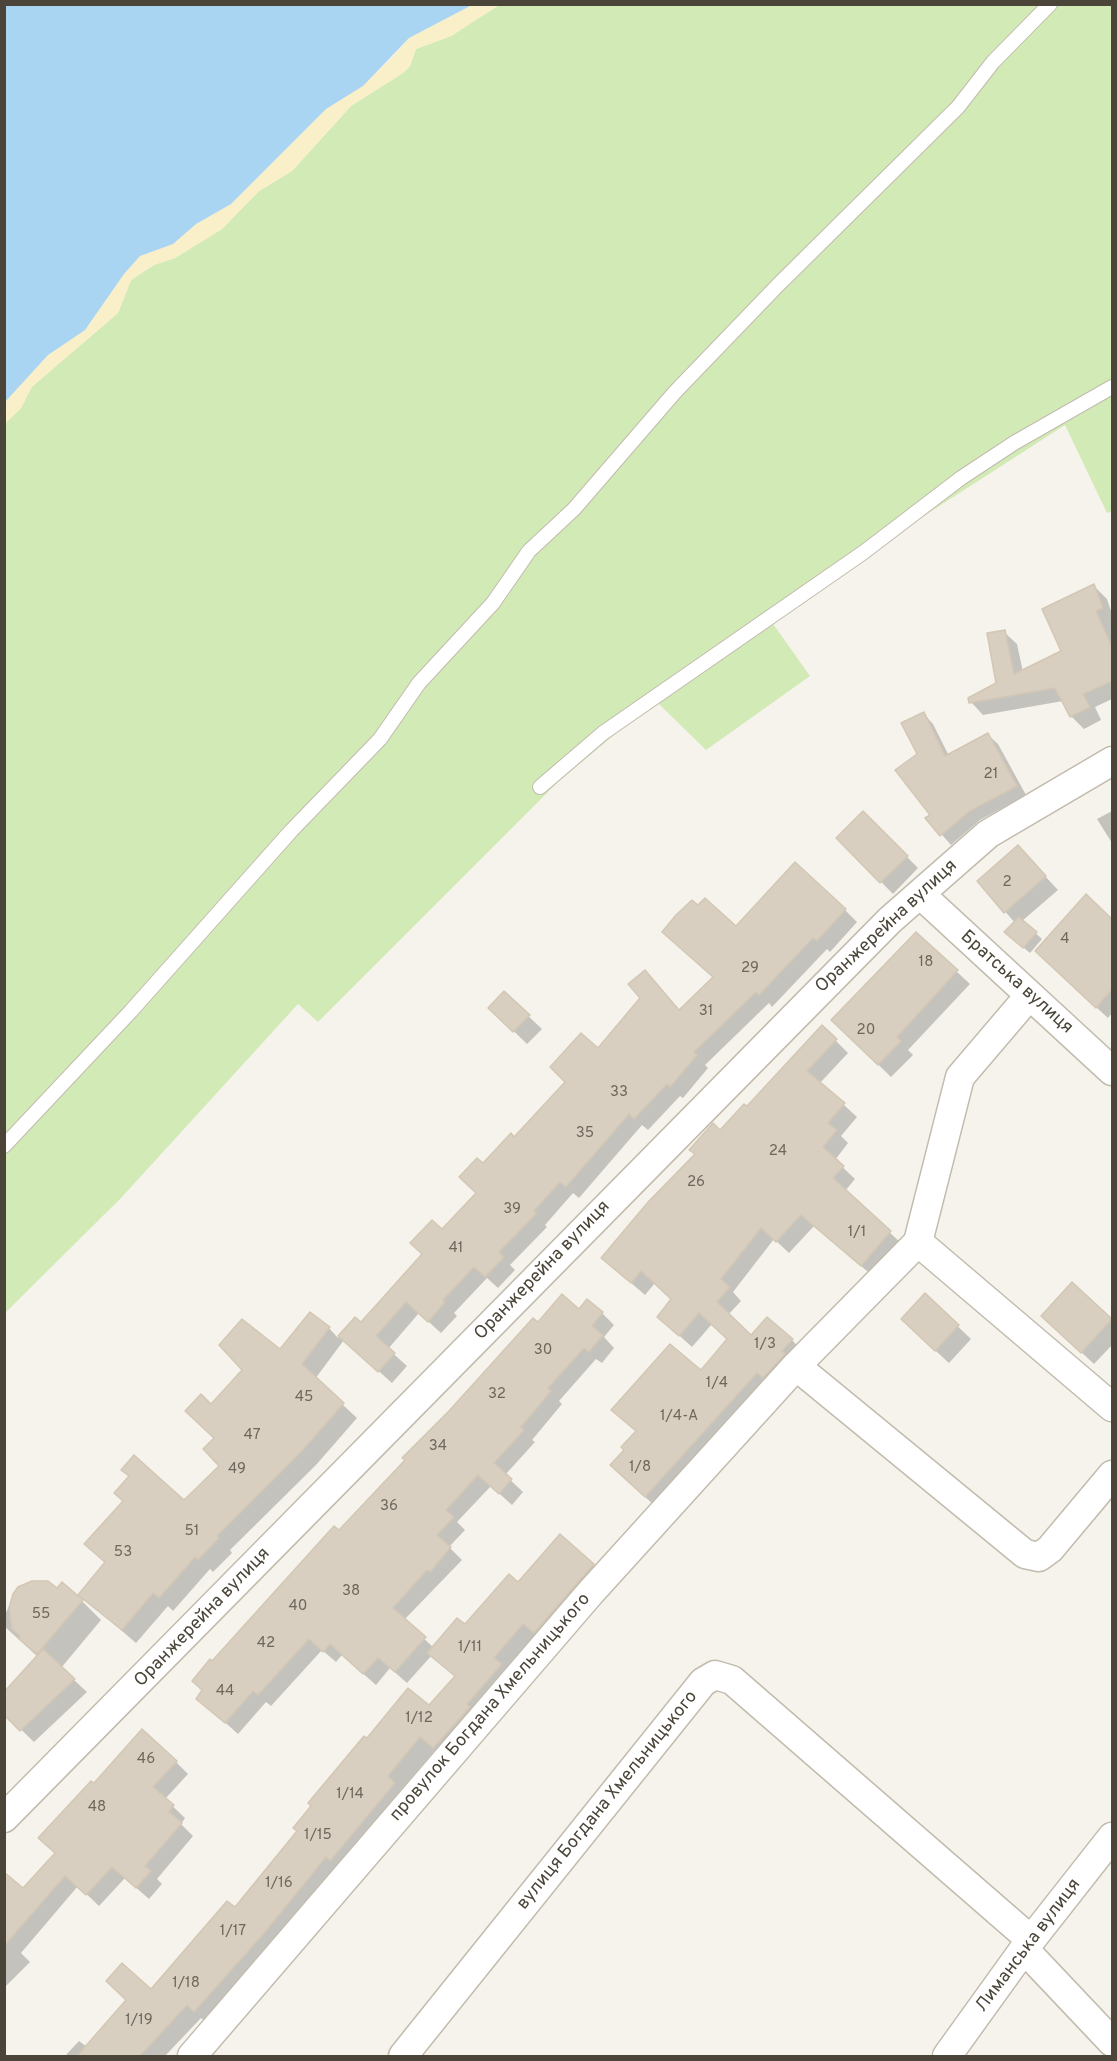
<!DOCTYPE html>
<html>
<head>
<meta charset="utf-8">
<style>
	body { margin:0 }
	#map { position:relative; width:1117px; height:2061px; overflow:hidden; background:#f6f3ec; font-family:Overpass,sans-serif }
	canvas { display:block }
	.frame { position:absolute; inset:0; border:6px solid #4b4439; pointer-events:none }
</style>
</head>
<body>
<div id="map">
<canvas width="1117" height="2061"></canvas>
<div class="frame"></div>
</div>
<script>
const ctx = document.querySelector('canvas').getContext('2d');
ctx.lineJoin = 'round';
function paint(path, color) {
  ctx.fillStyle = color;
  ctx.fill(path, 'evenodd');
}
function toPath(rows) {
  const path = new Path2D();
  for (const r of rows) {
    path.moveTo(r[0], r[1]);
    for (let i = 2; i < r.length; i += 2) path.lineTo(r[i], r[i + 1]);
  }
  return path;
}
function stroke(path, color, width, dash) {
  ctx.strokeStyle = color;
  ctx.lineWidth = width;
  ctx.lineCap = dash ? 'butt' : 'round';
  ctx.setLineDash(dash || []);
  ctx.stroke(path);
}
function drawText(font, color, halo, rows, align = 'center') {
  ctx.font = font + ' Overpass,sans-serif';
  ctx.lineWidth = 4.5;
  ctx.setLineDash([]);
  ctx.textBaseline = 'middle';
  ctx.strokeStyle = halo;
  ctx.fillStyle = color;
  for (const [text, x, y, turn = 0] of rows) {
    ctx.save();
    ctx.translate(x, y);
    ctx.rotate((+turn || 0) * Math.PI / 180);
    ctx.textAlign = isNaN(turn) ? turn : align;
    if (halo) ctx.strokeText(text, 0, 0);
    ctx.fillText(text, 0, 0);
    ctx.restore();
  }
}
const green = toPath([
	[499,5,1112,5,1112,511,1107,513,1065,425,902,530,771,621,810,676,706,750,659,704,620,730,557,783,318,1022,298,1004,121,1198,5,1313,4,424,21,408,31,387,118,313,131,280,154,265,175,258,222,229,259,191,292,171,351,106,403,73,410,66,416,49,451,36]
]);
const sand = toPath([
	[472,5,499,5,451,36,416,49,410,66,403,73,351,106,292,171,259,191,222,229,175,258,153,265,131,280,118,313,32,387,21,408,5,424,5,402,48,355,85,330,124,274,140,256,173,244,196,224,231,204,326,109,349,95,390,60,409,38]
]);
const water = toPath([
	[5,4,472,4,472,5,409,38,363,86,326,109,231,204,196,224,173,244,140,256,124,274,85,330,48,355,5,402]
]);
const shadow = toPath([
	[1094,586,1107,599,1112,614,1112,699,1095,707,1101,720,1084,729,1071,716,1063,701,983,715,971,702,998,684,1004,632,1017,644,1023,672,1063,652],
	[924,714,933,724,949,756,988,735,998,744,1026,795,980,820,951,845,927,818,932,815,919,755],
	[1112,811,1112,843,1097,819],
	[863,813,918,868,893,894,838,838],
	[1018,847,1058,890,1022,921,1042,939,1030,953,1012,938,1015,923,979,881],
	[845,910,857,922,830,952,827,949,772,1007,769,1003,705,1065,708,1068,683,1098,680,1096,648,1130,642,1125,579,1198,573,1193,545,1225,547,1227,510,1265,515,1270,498,1288,487,1278,454,1313,457,1316,441,1333,419,1313,388,1349,407,1366,392,1383,344,1340,315,1379,357,1418,316,1465,230,1550,232,1553,213,1572,210,1569,173,1611,168,1606,136,1643,80,1595,106,1563,87,1544,184,1502,221,1466,212,1406,280,1352,329,1328,338,1338,355,1319,361,1324,478,1193,483,1165,514,1139,657,984,680,1011,715,978,736,928],
	[1112,922,1112,1013,1108,1018,1048,963],
	[916,934,970,984,908,1050,913,1055,891,1077,833,1020],
	[504,993,542,1029,527,1044,490,1008],
	[822,1027,848,1053,820,1083,857,1117,841,1136,848,1143,835,1160,855,1179,845,1191,902,1244,874,1277,814,1226,789,1253,774,1239,733,1292,741,1301,728,1315,751,1337,792,1340,804,1353,658,1509,625,1478,701,1372,729,1340,712,1324,692,1347,672,1329,673,1299,655,1283,645,1295,616,1270,721,1132,747,1108],
	[1072,1284,1112,1321,1112,1345,1094,1364,1055,1328],
	[925,1295,971,1339,949,1363,915,1332],
	[579,1311,602,1313,614,1325,604,1337,614,1348,602,1363,596,1359,559,1401,562,1404,532,1440,535,1442,505,1475,523,1492,512,1505,491,1486,457,1522,465,1530,449,1547,462,1560,404,1620,434,1648,466,1626,518,1584,560,1536,607,1578,448,1760,435,1750,401,1790,408,1797,209,2025,201,2018,165,2056,65,2056,79,2041,87,2047,151,1991,235,1910,367,1740,429,1707,456,1677,432,1655,407,1683,390,1668,376,1685,342,1655,336,1662,322,1650,271,1706,266,1702,238,1734,198,1698,204,1691,194,1681,334,1528,339,1533,538,1324],
	[57,1590,82,1601,101,1620,61,1668,87,1692,34,1742,4,1713,38,1657,4,1626,4,1617,14,1595],
	[176,1762,188,1774,165,1799,185,1818,181,1824,193,1836,157,1879,162,1884,149,1899,125,1878,99,1906,78,1886,21,1953,30,1962,4,1988,4,1877,24,1890,56,1853,94,1786]
]);
const building = toPath([
	[1094,584,1103,608,1096,611,1113,649,1113,681,1083,694,1090,707,1070,717,1055,688,969,703,968,698,996,683,987,633,1005,630,1014,674,1061,651,1042,609,1094,584],
	[924,712,945,756,988,733,1017,786,970,811,940,836,925,818,930,815,895,770,917,754,901,723,924,712],
	[863,811,908,856,880,883,836,838,863,811],
	[1018,845,1046,876,1004,913,977,881,1018,845],
	[795,862,846,909,817,941,813,938,759,995,756,992,694,1052,697,1055,670,1087,667,1084,634,1119,629,1114,566,1187,560,1182,534,1211,536,1214,499,1252,504,1257,485,1277,474,1267,443,1300,445,1302,428,1322,406,1302,376,1336,395,1353,378,1372,338,1336,355,1317,361,1322,422,1254,410,1243,432,1220,442,1229,476,1193,459,1177,477,1158,483,1163,511,1133,514,1137,565,1082,550,1067,581,1033,598,1048,640,998,628,984,645,970,679,1010,713,977,662,932,676,915,692,900,698,905,705,898,736,926,795,862],
	[1086,894,1113,920,1113,988,1096,1008,1035,951,1086,894],
	[1019,917,1037,932,1023,948,1004,932,1019,917],
	[916,932,958,970,897,1037,901,1041,878,1065,831,1020,916,932],
	[504,991,530,1015,513,1032,488,1008,504,991],
	[822,1025,837,1039,807,1071,845,1103,828,1123,837,1130,823,1147,844,1166,833,1178,891,1231,861,1266,801,1215,776,1242,761,1228,721,1279,730,1287,717,1302,751,1335,767,1317,793,1339,782,1351,785,1354,763,1378,757,1373,645,1497,610,1465,624,1450,621,1447,636,1431,611,1410,670,1344,701,1370,727,1339,699,1313,679,1336,657,1317,671,1299,641,1271,631,1283,601,1258,649,1201,695,1154,689,1150,713,1123,720,1130,744,1104,747,1106,822,1025],
	[1072,1282,1112,1319,1081,1353,1041,1316,1072,1282],
	[925,1293,959,1325,935,1351,901,1319,925,1293],
	[562,1294,579,1309,587,1299,603,1312,592,1326,603,1335,589,1352,584,1348,548,1388,551,1391,521,1427,524,1430,494,1463,512,1479,499,1494,478,1475,446,1510,454,1517,437,1535,451,1547,430,1572,427,1570,393,1608,426,1637,395,1672,378,1658,363,1674,330,1644,323,1652,309,1639,258,1695,253,1691,225,1723,196,1699,202,1690,192,1681,210,1659,212,1661,334,1526,339,1530,405,1460,402,1458,448,1412,533,1318,538,1322,562,1294],
	[310,1312,330,1327,302,1364,344,1403,302,1451,217,1536,219,1538,198,1560,195,1557,159,1598,153,1593,122,1630,78,1595,105,1562,84,1544,123,1501,114,1493,129,1476,121,1470,134,1455,184,1500,219,1466,203,1449,214,1438,185,1411,201,1394,211,1404,242,1370,219,1345,242,1319,280,1349,310,1312],
	[560,1534,594,1564,534,1633,523,1624,494,1658,502,1664,467,1704,470,1707,433,1748,420,1737,388,1776,395,1783,330,1861,326,1857,266,1931,194,2012,187,2005,140,2056,77,2056,126,2000,106,1981,122,1963,151,1989,227,1901,235,1907,297,1831,293,1828,311,1806,308,1803,364,1736,367,1738,408,1688,429,1705,455,1676,427,1653,457,1618,465,1624,509,1574,518,1582,560,1534],
	[32,1581,48,1581,57,1588,62,1582,83,1600,37,1654,18,1638,20,1636,12,1629,9,1608,13,1594,18,1587,32,1581],
	[43,1649,75,1679,20,1731,4,1715,4,1692,43,1649],
	[142,1729,177,1761,153,1787,174,1805,169,1812,182,1823,145,1866,151,1871,136,1888,112,1867,86,1895,65,1876,4,1946,4,1872,23,1888,55,1853,38,1838,91,1781,94,1783,142,1729]
]);
const service = toPath([
	[540,787,603,733,864,552,961,478,1014,443,1112,387],
	[4,1146,131,1011,291,831,380,739,419,683,493,603,529,551,574,509,675,392,778,285,958,107,993,62,1050,4]
]);
const minor = toPath([
	[920,894,1112,1071],
	[918,1242,1112,1407],
	[796,1366,1025,1554,1039,1557,1050,1549,1112,1475],
	[4,1818,890,920,988,834,1112,761],
	[1024,1949,1112,2042],
	[192,2056,591,1592,796,1366,918,1242,960,1077,1029,996],
	[403,2056,703,1682,715,1675,732,1680,1031,1940],
	[947,2056,1024,1949,1112,1837]
]);
const numberNames = [
	["21",991,775],
	["2",1007,883],
	["4",1065,940],
	["18",926,963],
	["29",750,969],
	["31",706,1012],
	["20",866,1031],
	["33",619,1093],
	["35",585,1134],
	["24",778,1152],
	["26",696,1183],
	["39",512,1210],
	["1/1",857,1233],
	["41",456,1249],
	["1/3",765,1345],
	["30",543,1351],
	["1/4",717,1384],
	["32",497,1395],
	["45",304,1398],
	["1/4-А",679,1417],
	["47",252,1436],
	["34",438,1447],
	["1/8",640,1468],
	["49",237,1470],
	["36",389,1507],
	["51",192,1532],
	["53",123,1553],
	["38",351,1592],
	["40",298,1607],
	["55",41,1615],
	["42",266,1644],
	["1/11",470,1648],
	["44",225,1692],
	["1/12",419,1719],
	["46",146,1760],
	["1/14",350,1795],
	["48",97,1808],
	["1/15",318,1836],
	["1/16",279,1884],
	["1/17",233,1932],
	["1/18",186,1984],
	["1/19",139,2021]
];
const streetNames = [
	["Оранжерейна вулиця",887,927,-43],
	["Братська вулиця",1016,983,42],
	["Оранжерейна вулиця",543,1271,-46],
	["Оранжерейна вулиця",203,1618,-46],
	["провулок Богдана Хмельницького",491,1708,-49],
	["вулиця Богдана Хмельницького",608,1801,-51],
	["Лиманська вулиця",1029,1946,-53]
];
paint(green, '#d2eab5');
paint(sand, '#f9efc9');
paint(water, '#a9d4f2');
paint(shadow, '#0003');
paint(building, '#d8cfc1');
stroke(building, '#d3c7b4', 1.5);
stroke(service, '#c2bbae', 16);
stroke(minor, '#c2bbae', 31);
stroke(service, '#fff', 14);
stroke(minor, '#fff', 28);
drawText('15px', '#6e675b', null, numberNames);
drawText('18px', '#4b4439', '#fff', streetNames);
</script>
</body>
</html>
